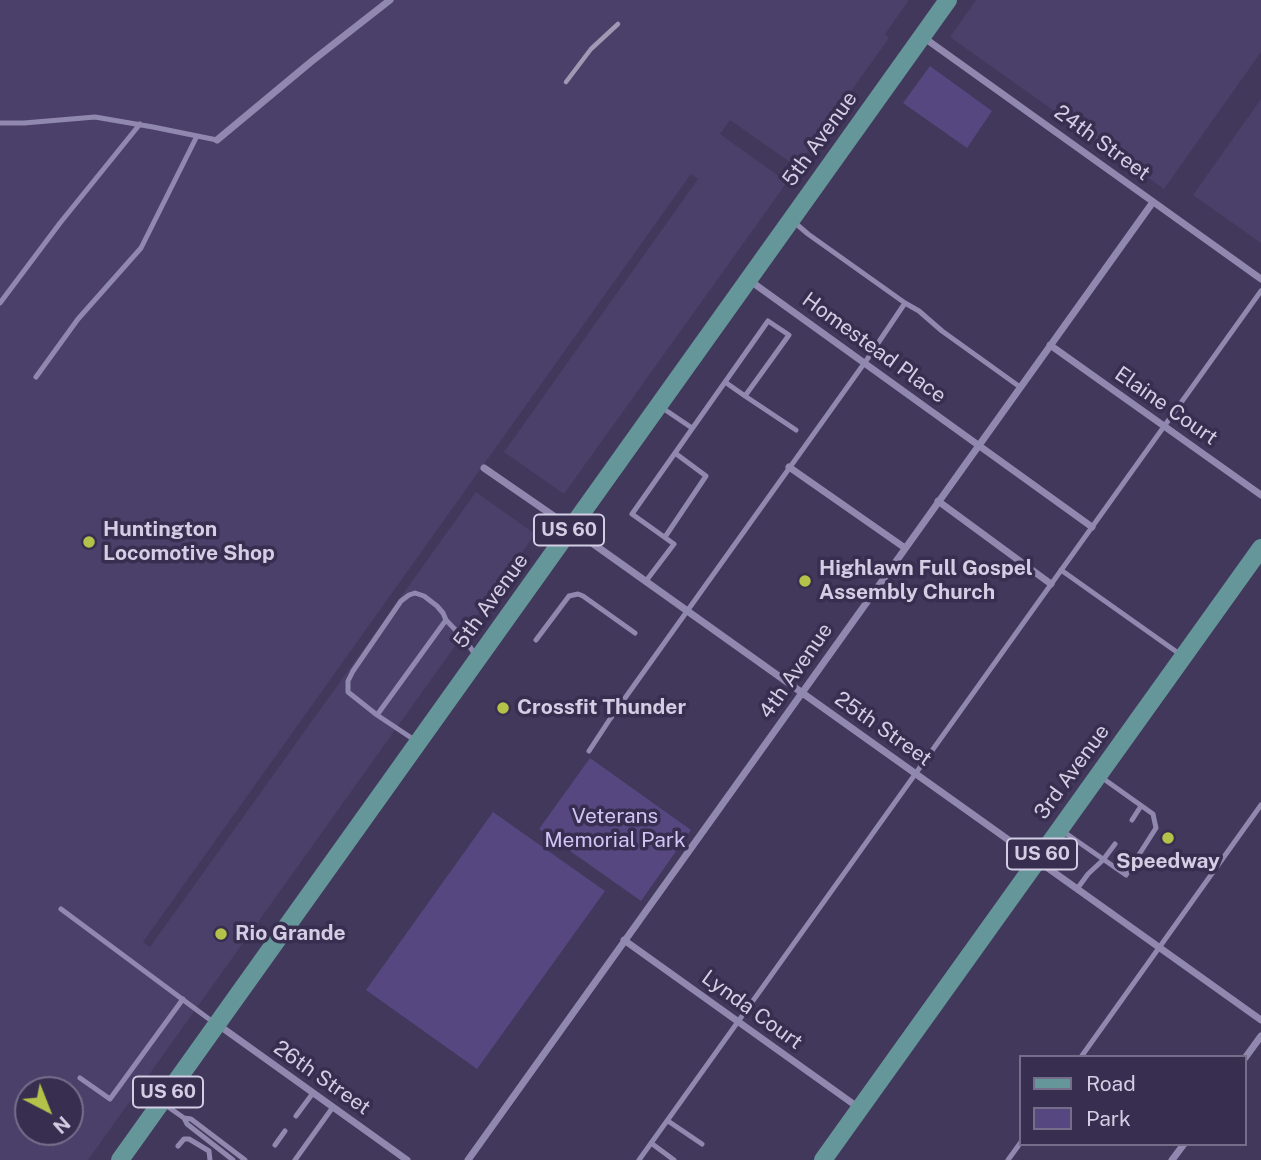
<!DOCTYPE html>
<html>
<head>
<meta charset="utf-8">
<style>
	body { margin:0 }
	#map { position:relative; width:1261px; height:1160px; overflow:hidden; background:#41385b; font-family:"Public Sans",sans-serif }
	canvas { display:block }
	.legend { position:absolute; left:1019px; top:1055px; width:228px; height:91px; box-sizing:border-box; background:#372e50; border:2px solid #756e8b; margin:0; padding:9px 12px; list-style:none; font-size:21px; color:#d3cee4 }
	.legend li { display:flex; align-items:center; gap:14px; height:35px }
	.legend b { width:35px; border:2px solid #756e8b }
	.north { position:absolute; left:14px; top:1076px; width:70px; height:70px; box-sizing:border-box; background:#372e50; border:2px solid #756e8b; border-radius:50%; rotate:138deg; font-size:19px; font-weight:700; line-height:28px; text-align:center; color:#d3cee4 }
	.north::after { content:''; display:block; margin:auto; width:24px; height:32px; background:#b5c24a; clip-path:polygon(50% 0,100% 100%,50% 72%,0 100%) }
</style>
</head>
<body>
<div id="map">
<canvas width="1261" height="1160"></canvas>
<ul class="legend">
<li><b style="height:9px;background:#659699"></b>Road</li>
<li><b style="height:19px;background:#574780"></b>Park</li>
</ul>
<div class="north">N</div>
</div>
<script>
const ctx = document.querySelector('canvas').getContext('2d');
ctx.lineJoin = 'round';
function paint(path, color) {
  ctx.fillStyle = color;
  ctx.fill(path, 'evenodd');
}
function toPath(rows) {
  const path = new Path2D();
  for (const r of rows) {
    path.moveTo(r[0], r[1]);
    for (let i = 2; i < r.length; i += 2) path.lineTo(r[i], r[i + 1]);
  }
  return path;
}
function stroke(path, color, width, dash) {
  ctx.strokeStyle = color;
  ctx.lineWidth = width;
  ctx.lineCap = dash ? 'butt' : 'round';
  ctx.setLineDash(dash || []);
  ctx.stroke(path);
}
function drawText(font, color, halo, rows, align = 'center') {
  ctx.font = font + ' "Public Sans",sans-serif';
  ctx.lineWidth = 7;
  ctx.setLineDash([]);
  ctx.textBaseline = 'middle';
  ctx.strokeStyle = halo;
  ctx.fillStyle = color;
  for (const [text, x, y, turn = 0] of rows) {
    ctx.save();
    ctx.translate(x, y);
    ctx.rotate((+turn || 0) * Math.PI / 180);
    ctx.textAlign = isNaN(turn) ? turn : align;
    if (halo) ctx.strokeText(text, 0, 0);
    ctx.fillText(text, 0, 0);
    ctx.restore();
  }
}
const built = toPath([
	[0,0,909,0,885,34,889,38,797,167,730,120,720,134,787,182,750,234,564,494,504,452,698,179,691,174,143,942,150,947,476,492,535,534,88,1160,0,1160],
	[28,1090,70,1090,70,1132,28,1132],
	[976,0,1261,0,1261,52,1164,189,950,37],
	[1261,99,1261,243,1193,195]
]);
const green = toPath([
	[930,66,992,111,967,148,903,103],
	[590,758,691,830,641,901,539,829],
	[493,812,605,891,477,1069,366,990]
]);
const lane = toPath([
	[0,123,24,123,95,117,153,127,217,140],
	[794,222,808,234,905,303,919,311,942,331,1020,387],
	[0,303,60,223,140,124],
	[36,377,78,319,141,248,197,136],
	[725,382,745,396],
	[661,407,692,428],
	[675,453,768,321,789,335,745,396,796,430],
	[1061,570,1181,655],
	[646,581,674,544,632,514,675,453,706,476,665,537],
	[536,640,569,596,578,594,583,596,635,633],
	[377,715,348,692,348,681,353,671,401,601,409,595,415,593,424,596,437,606,443,613,446,620],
	[416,741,377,715,446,620,466,641,476,656],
	[589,751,610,719,868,358,905,303],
	[1132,820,1141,806],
	[1064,832,1126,875,1156,828,1153,814,1101,777],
	[1077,889,1088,874,1103,860,1115,844],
	[61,909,213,1022],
	[1081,1057,1261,805],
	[80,1078,110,1099,183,999],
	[164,1104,184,1118,191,1119,245,1160],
	[296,1116,313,1093],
	[184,1118,187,1124,233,1160],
	[668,1121,702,1144],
	[651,1143,674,1160],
	[275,1145,285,1131],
	[178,1146,184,1139,189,1139,209,1151,210,1160],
	[295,1160,333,1107],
	[639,1160,1261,291],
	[1008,1160,1021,1142]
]);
const street = toPath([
	[923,37,1261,279],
	[217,140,312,61,390,0],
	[749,280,1092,527],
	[1050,345,1261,495],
	[789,467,905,548],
	[484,468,571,528,1261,1020],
	[938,501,1051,584],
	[624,940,859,1108],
	[217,1024,407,1160],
	[1245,1058,1261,1036],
	[468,1160,1153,202],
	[1172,1160,1184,1144]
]);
const primary = toPath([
	[120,1160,948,0],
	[823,1160,1261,548]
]);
const rail = toPath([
	[566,82,591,49,618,24]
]);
const markers = [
	[89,542,7,"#b5c24a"],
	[805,581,7,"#b5c24a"],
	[503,708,7,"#b5c24a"],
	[1168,838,7,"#b5c24a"],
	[221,934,7,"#b5c24a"]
];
const shields = [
	[569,530,70],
	[1042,854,70],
	[168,1092,70]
];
const shieldNames = [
	["US 60",569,530],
	["US 60",1042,854],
	["US 60",168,1092]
];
const streetNames = [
	["5th Avenue",820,139,-54],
	["24th Street",1102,143,36],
	["Homestead Place",874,348,36],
	["Elaine Court",1166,406,35],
	["5th Avenue",491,601,-54],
	["4th Avenue",796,671,-55],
	["25th Street",883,729,35],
	["3rd Avenue",1072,772,-54],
	["Lynda Court",752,1010,36],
	["26th Street",322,1078,35]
];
const poiNames = [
	["Huntington",103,530],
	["Locomotive Shop",103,554],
	["Highlawn Full Gospel",819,569],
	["Assembly Church",819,593],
	["Crossfit Thunder",517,708],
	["Speedway",1168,862,"center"],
	["Rio Grande",235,934]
];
const parkNames = [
	["Veterans",615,817],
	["Memorial Park",615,841]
];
paint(built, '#4b4069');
paint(green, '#574780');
stroke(lane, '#9088af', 5);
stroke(street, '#9088af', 7);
stroke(primary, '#659699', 18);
stroke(rail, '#a099b4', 4.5);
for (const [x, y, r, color] of markers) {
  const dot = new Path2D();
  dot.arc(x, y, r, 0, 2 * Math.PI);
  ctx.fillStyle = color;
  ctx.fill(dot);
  stroke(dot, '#372e50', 2.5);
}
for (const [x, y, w] of shields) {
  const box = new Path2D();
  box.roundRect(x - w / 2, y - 15.5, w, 31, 5);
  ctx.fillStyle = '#372e50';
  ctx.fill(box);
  stroke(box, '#d3cee4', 2);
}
drawText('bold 19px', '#d3cee4', null, shieldNames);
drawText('21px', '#d3cee4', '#372e50', streetNames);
drawText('bold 21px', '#d3cee4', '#372e50', poiNames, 'left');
drawText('21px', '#d0c5f5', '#372e50', parkNames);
</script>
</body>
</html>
